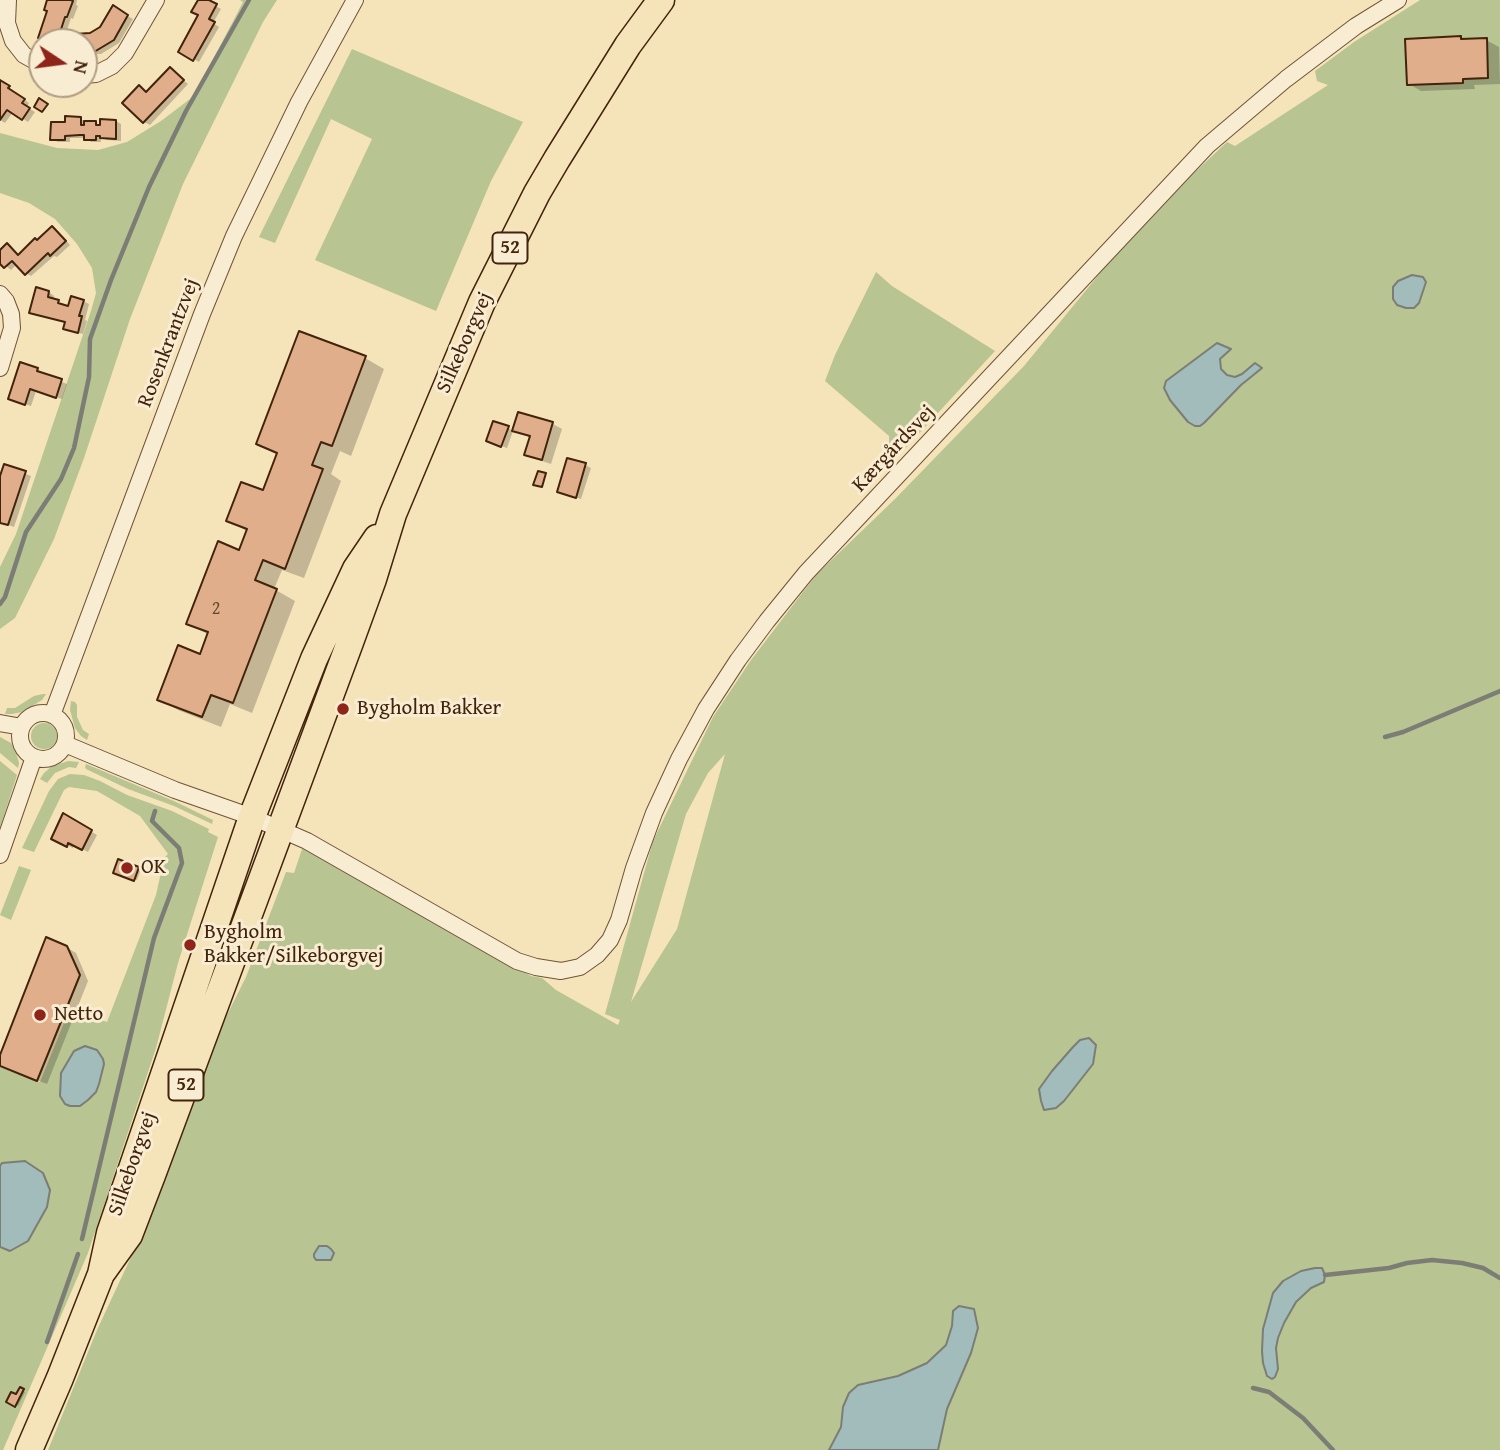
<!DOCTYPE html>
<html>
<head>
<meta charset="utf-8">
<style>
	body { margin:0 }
	#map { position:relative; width:1500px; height:1450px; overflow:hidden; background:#f5e3b9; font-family:"Gentium Book Plus",serif }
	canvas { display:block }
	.north { position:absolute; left:28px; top:28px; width:70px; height:70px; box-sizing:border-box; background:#f8edd2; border:2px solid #af9c82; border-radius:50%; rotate:103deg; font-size:19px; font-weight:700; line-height:28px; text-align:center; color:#42230b }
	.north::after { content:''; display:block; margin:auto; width:24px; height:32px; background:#8f2418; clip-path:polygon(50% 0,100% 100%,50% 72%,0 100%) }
</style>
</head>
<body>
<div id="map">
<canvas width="1500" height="1450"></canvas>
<div class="north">N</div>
</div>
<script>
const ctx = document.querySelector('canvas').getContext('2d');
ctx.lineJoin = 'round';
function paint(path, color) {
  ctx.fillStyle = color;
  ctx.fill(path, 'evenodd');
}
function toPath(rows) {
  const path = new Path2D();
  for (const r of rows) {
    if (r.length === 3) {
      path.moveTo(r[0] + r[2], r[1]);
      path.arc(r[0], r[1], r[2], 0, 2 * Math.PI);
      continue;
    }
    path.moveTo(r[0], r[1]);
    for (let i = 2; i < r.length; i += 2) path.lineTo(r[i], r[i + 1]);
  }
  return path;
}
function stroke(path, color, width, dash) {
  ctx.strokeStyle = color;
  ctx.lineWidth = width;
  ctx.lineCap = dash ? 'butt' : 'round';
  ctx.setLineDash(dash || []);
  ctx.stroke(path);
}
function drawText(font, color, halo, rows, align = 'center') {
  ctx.font = font + ' "Gentium Book Plus",serif';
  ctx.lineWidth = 6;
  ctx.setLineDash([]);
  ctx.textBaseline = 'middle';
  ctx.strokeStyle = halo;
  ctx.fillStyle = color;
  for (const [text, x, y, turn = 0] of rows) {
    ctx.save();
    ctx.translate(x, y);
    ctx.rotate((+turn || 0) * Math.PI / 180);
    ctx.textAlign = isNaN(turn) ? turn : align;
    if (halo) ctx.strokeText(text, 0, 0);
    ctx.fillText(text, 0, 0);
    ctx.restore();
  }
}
const green = toPath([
	[240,0,277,0,263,22,183,184,130,319,84,458,54,539,15,618,0,629,0,567,16,534,91,311,96,293,92,268,77,244,55,219,29,203,0,193,0,133,57,148,98,150,127,142,161,121,194,96,243,2],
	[1420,0,1500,0,1500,1450,48,1450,97,1330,138,1242,223,1023,246,977,286,872,294,873,302,849,309,849,531,976,542,978,556,990,618,1025,620,1020,605,1014,653,841,713,717,751,660,816,575,895,499,1024,366,1105,267,1195,172,1227,142,1235,146,1328,85,1317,81,1315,71,1354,42],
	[725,754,677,929,631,1002,686,814,708,773],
	[352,49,523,122,491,181,436,311,315,260,372,139,331,119,275,243,259,237],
	[876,272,892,286,995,351,890,465,889,436,825,381,835,355],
	[43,694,46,694,42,700,22,712,12,714,5,714,7,708,15,708,34,696],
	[71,701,75,702,77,705,77,717,83,730,89,734,87,740,81,736,75,728,70,710],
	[44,736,13],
	[0,737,11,743,15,749,19,763,18,768,0,753],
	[0,761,17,775,0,828],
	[68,761,79,762,76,768,69,767,55,773,47,783,40,779,44,773,51,767],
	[86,764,176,802,213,820,212,824,174,806,128,789,86,769,85,767],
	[70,774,84,775,100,781,127,795,172,811,209,829,208,832,218,837,178,963,156,1048,88,1253,3,1450,0,1450,0,1067,40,1082,70,1008,107,1022,156,895,160,877,158,864,168,854,140,816,97,791,69,787,64,790,34,852,22,848,49,791,58,779],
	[19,866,31,870,11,920,0,915]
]);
const water = toPath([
	[1412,275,1423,277,1426,282,1419,303,1414,308,1406,308,1397,305,1393,299,1393,287,1398,281,1412,275],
	[1217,343,1231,349,1220,359,1221,369,1227,375,1235,377,1242,374,1255,363,1262,368,1241,385,1204,423,1200,426,1195,426,1188,422,1170,400,1164,388,1166,381,1217,343],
	[1089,1038,1096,1045,1093,1064,1064,1101,1056,1108,1044,1110,1041,1101,1039,1089,1052,1071,1073,1047,1080,1040,1089,1038],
	[85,1046,97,1050,103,1059,104,1064,99,1084,96,1092,88,1100,80,1106,70,1106,65,1104,60,1096,61,1073,74,1051,85,1046],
	[25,1161,43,1173,50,1190,47,1207,28,1241,10,1251,0,1247,0,1166,2,1163,25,1161],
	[319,1246,327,1246,331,1249,334,1253,331,1260,316,1260,314,1257,314,1254,319,1246],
	[1315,1268,1322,1268,1325,1275,1324,1282,1311,1288,1296,1302,1284,1323,1278,1338,1276,1348,1278,1369,1275,1377,1272,1379,1267,1376,1263,1363,1262,1351,1263,1329,1273,1293,1283,1281,1301,1271,1315,1268],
	[959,1306,974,1309,978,1328,971,1353,947,1409,938,1450,829,1450,841,1427,843,1407,849,1393,858,1385,898,1376,927,1363,946,1345,952,1326,953,1311,959,1306]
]);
const shadow = toPath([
	[49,0,77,0,76,5,78,6,73,19,71,18,63,42,49,42],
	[200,0,205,0,221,9,213,23,219,27,199,62,180,51,200,15],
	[113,8,133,19,119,43,101,54,84,54,84,42,76,42,101,28],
	[1460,38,1465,41,1486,40,1499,47,1500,84,1474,85,1475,89,1421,91,1409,84],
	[170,69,188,84,150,125,144,122,140,87,148,93],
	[0,81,29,103,27,107,35,112,28,122,13,112,5,123,0,120],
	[80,119,87,122,96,123,102,126,116,121,121,124,121,141,107,140,101,137,101,142,91,142,86,138,70,138,70,142,58,142,52,139,66,124],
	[52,228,58,231,70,245,57,257,54,256,31,276,26,273,17,264,11,270,0,261,0,252,7,245,19,255],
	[49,292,54,296,53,300,69,308,83,301,89,304,85,320,87,321,83,334,71,331,66,323,37,315,32,312],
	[300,333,365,358,384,369,351,456,340,451,331,474,341,481,304,578,282,570,274,589,295,601,252,713,230,704,221,727,178,710,159,699,201,656,209,635,188,623,240,552,248,532,228,520,264,492,278,455,258,443],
	[37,369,42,372,42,374,67,384,62,399,36,391,31,406,16,401],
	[519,414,553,424,562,429,551,464,536,459,527,454,531,438,514,430],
	[508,428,513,431,507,448,493,443],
	[585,465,591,468,581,499,564,494],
	[5,466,31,476,14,527,0,522,0,482],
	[64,816,97,835,88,852,75,845,73,848,53,838],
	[120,861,141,869,137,880,115,872],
	[66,947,76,953,88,981,47,1084,7,1069,0,1065,0,1060],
	[20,1389,25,1392,18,1406,8,1401,16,1396]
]);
const stream = toPath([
	[0,604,5,597,26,532,61,479,74,448,89,377,90,339,111,280,149,187,186,111,249,0],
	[1385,737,1403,732,1500,691],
	[82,1239,154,938,182,863,179,848,152,821,155,811],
	[1325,1275,1389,1268,1407,1263,1432,1260,1462,1263,1483,1268,1500,1278],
	[47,1342,78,1254],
	[1253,1388,1269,1392,1303,1418,1333,1450]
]);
const building = toPath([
	[47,0,71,0,73,1,67,17,65,17,57,42,48,42,38,38,47,11,44,10,47,0],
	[198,0,209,0,217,4,209,19,215,22,193,61,178,52,198,15,191,12,198,0],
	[113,5,128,15,114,40,94,52,84,52,84,42,75,42,74,34,90,33,100,27,113,5],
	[1461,36,1461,39,1487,38,1488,78,1463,79,1463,83,1407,85,1405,39,1461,36],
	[170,67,184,80,143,123,122,103,139,85,146,92,170,67],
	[0,80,10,86,8,88,25,99,22,103,30,108,22,120,7,110,0,120,0,80],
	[39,98,48,104,42,112,34,107,39,98],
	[65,116,81,117,81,125,84,125,84,121,96,121,96,125,100,125,100,119,116,120,116,139,100,138,100,136,96,136,96,140,84,140,84,135,80,135,65,136,65,140,50,140,51,122,65,122,65,116],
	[52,226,66,241,50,256,48,253,25,275,12,261,4,268,0,264,0,250,7,243,18,255,35,238,37,240,52,226],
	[36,287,49,291,48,297,59,300,58,303,68,306,71,296,84,300,79,316,82,316,78,333,63,329,65,322,29,313,36,287],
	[299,331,366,356,332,446,321,442,312,465,323,469,285,569,263,560,255,580,277,589,233,703,211,695,202,717,157,700,178,645,200,654,208,632,186,624,218,541,239,550,247,529,226,521,241,482,263,490,277,453,256,444,299,331],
	[20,362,38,368,37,371,62,379,56,398,30,389,25,405,8,399,20,362],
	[518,412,553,422,542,460,524,455,530,436,512,431,518,412],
	[493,421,509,426,501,447,486,441,493,421],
	[567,458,586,463,576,498,557,492,567,458],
	[4,464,26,471,8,525,0,523,0,476,4,464],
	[538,471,546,473,542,487,533,485,538,471],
	[63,813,92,830,82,850,68,843,67,847,51,839,63,813],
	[118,859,139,867,134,881,113,873,118,859],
	[46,937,67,946,80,975,37,1081,0,1066,0,1055,46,937],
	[20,1387,24,1389,15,1407,6,1402,11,1392,16,1394,20,1387]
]);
const minor = toPath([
	[8,0,7,23,13,41,24,55,42,65],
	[84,75,96,74,112,66,125,53,156,0],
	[0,294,6,301,11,314,12,328,0,368],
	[43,736,23],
	[52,715,202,314,234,236,299,102,355,0],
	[0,723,22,727],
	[65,744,175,790,252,817,307,841,517,961,536,967,561,971,580,967,597,955,610,940,619,920,634,868,654,813,679,759,706,709,738,660,767,621,806,573,1207,146,1286,79,1356,26,1398,0],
	[0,855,34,757]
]);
const primary = toPath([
	[101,1274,129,1235,152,1175,349,645,373,579,393,514,482,302,537,193,557,159,628,45,661,0],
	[29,1450,60,1378,101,1274,110,1233,252,817,314,659,356,569,377,538]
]);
const markers = [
	[343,709,7,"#8f2418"],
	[127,868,7,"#8f2418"],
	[190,945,7,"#8f2418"],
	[40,1015,7,"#8f2418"]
];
const numberNames = [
	["2",216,609]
];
const shields = [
	[510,248,35],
	[186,1085,35]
];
const shieldNames = [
	["52",510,248],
	["52",186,1085]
];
const streetNames = [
	["Rosenkrantzvej",169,343,-69],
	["Silkeborgvej",465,343,-66],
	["Kærgårdsvej",894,449,-47],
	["Silkeborgvej",133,1164,-71]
];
const poiNames = [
	["Bygholm Bakker",357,709],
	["OK",141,868],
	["Bygholm",204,933],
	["Bakker/Silkeborgvej",204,957],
	["Netto",54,1015]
];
paint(green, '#b8c491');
paint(water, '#a2bbbb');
stroke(water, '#7c7e75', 2);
paint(shadow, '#0003');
stroke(stream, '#7c7e75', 4.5);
paint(building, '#e0ae8b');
stroke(building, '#42230b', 2);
stroke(minor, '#6f5336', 18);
stroke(primary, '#42230b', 29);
stroke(minor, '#f8edd2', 16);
stroke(primary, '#f5e3b9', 26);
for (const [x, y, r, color] of markers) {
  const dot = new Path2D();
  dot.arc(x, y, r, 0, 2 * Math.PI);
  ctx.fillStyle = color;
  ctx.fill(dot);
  stroke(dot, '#f8edd2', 2.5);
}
drawText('18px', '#6a462b', null, numberNames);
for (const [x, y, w] of shields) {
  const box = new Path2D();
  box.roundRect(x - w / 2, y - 15.5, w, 31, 5);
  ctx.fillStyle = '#f8edd2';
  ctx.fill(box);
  stroke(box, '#42230b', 2);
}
drawText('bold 19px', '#42230b', null, shieldNames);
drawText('21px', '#42230b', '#f8edd2', streetNames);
drawText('21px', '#42230b', '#f8edd2', poiNames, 'left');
</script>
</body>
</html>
